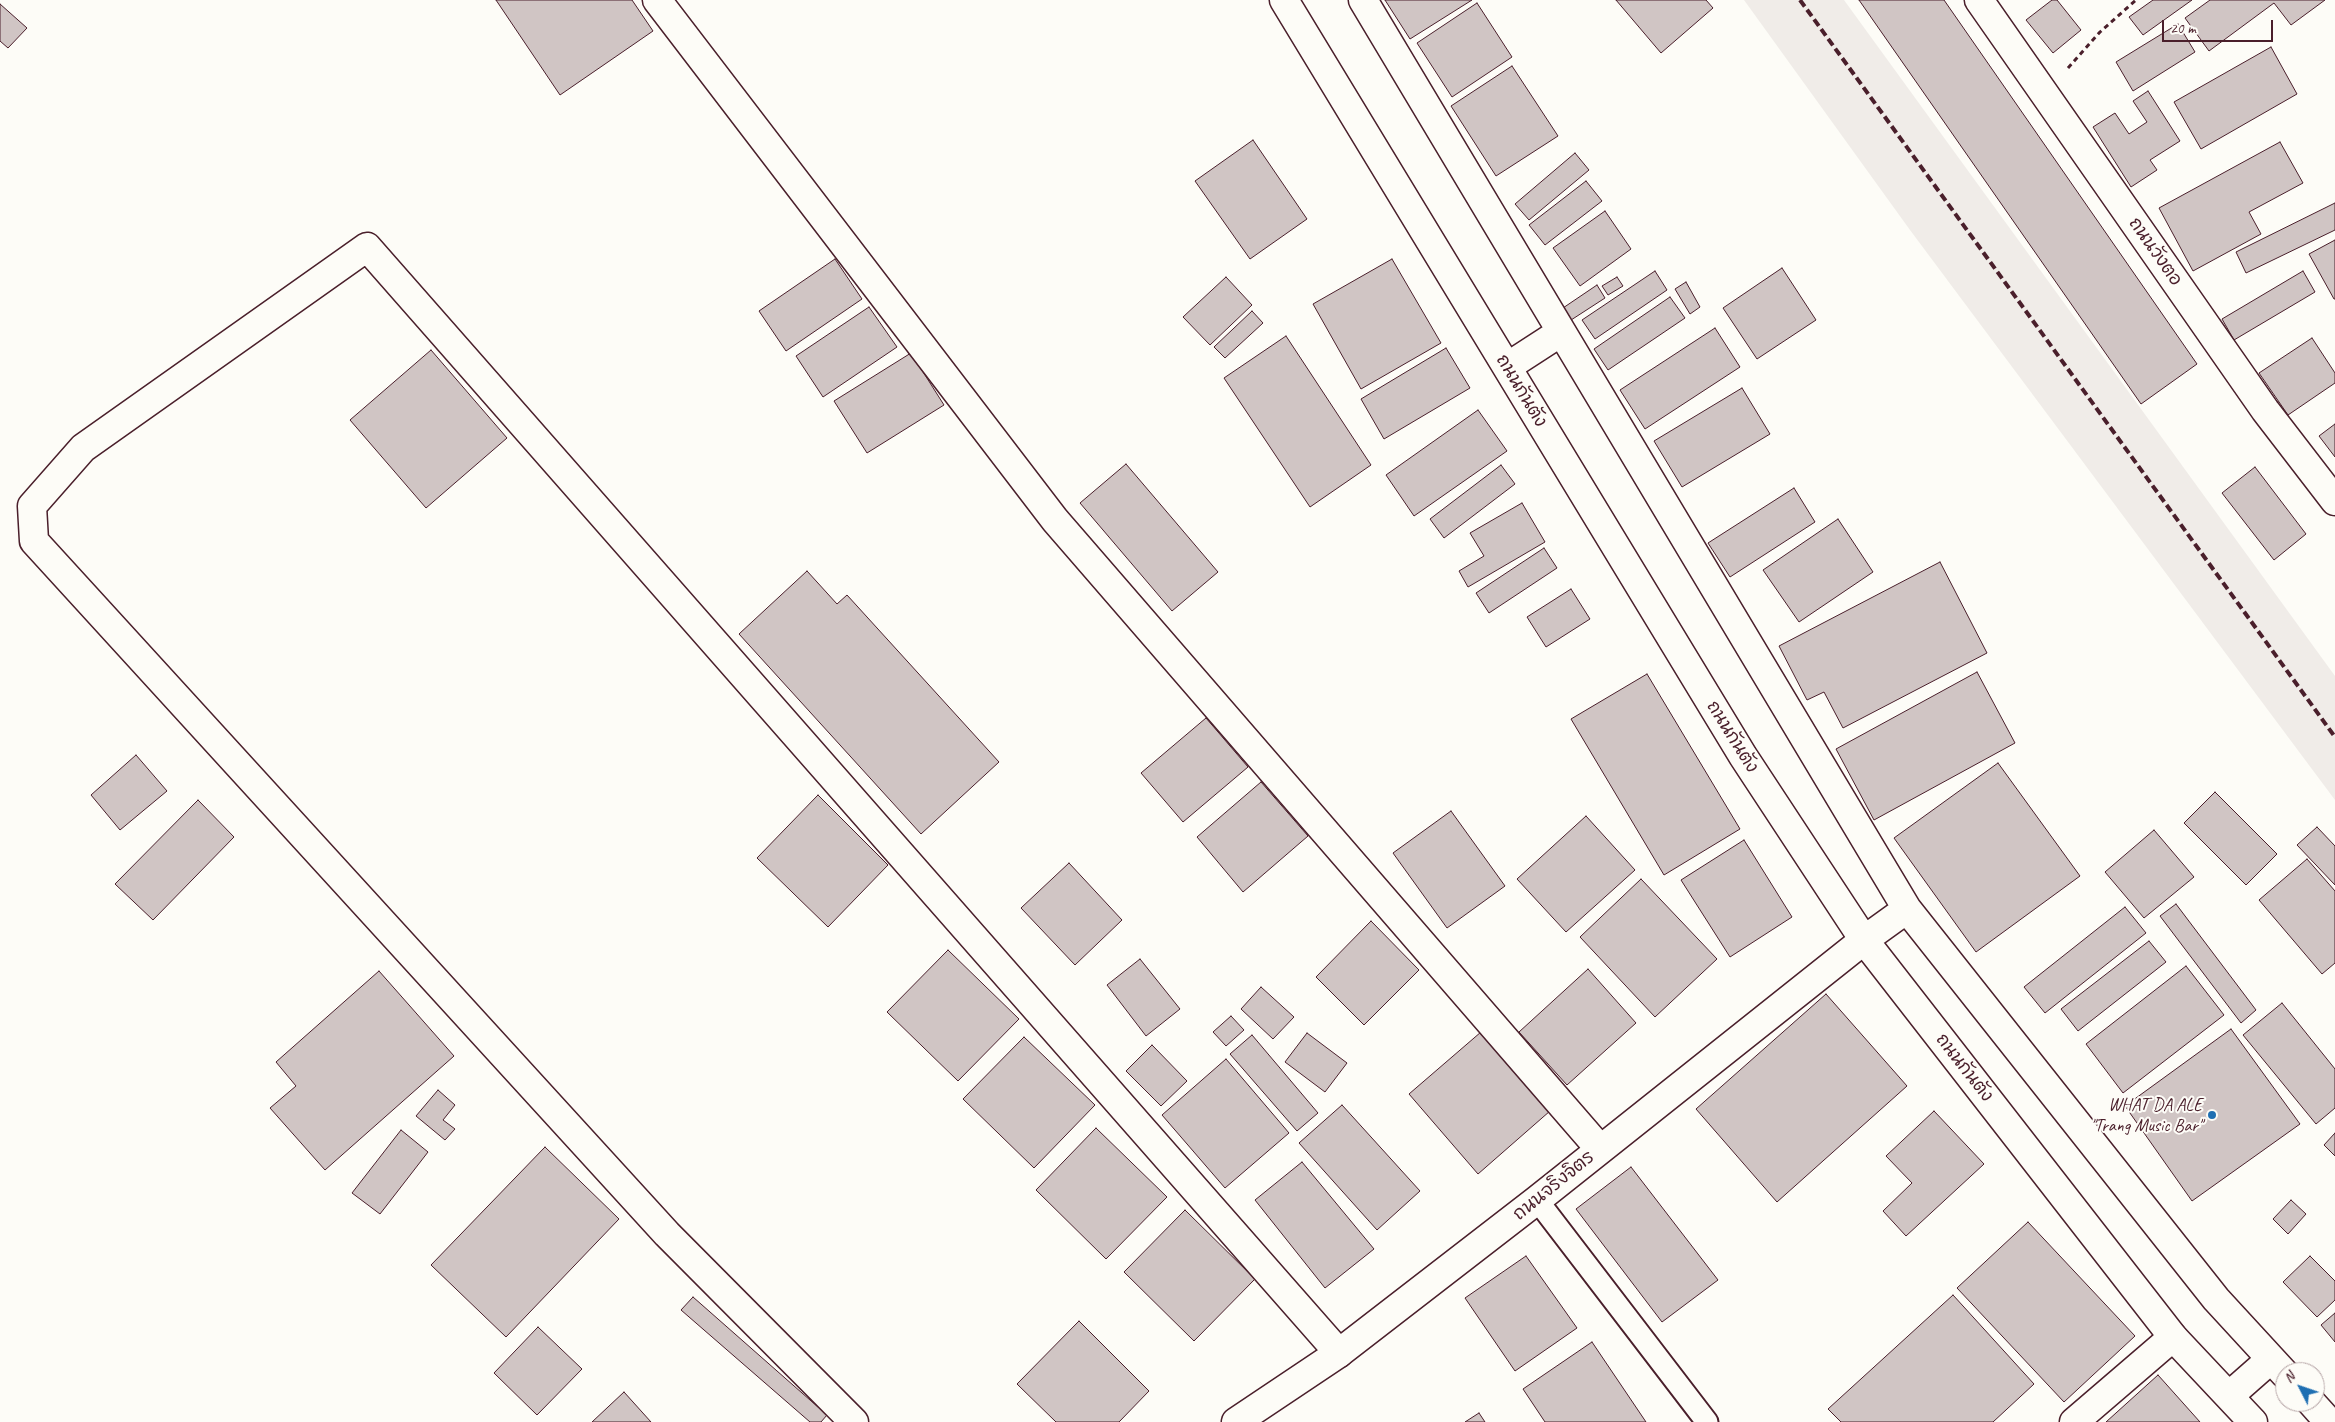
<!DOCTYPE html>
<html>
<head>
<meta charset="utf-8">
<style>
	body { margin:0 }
	#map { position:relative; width:2335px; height:1422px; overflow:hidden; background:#fdfcf7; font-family:Caveat,sans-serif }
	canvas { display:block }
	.north { position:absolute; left:2275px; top:1362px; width:50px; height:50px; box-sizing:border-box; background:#fdfcf7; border:1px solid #b5a4a5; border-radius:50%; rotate:311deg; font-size:14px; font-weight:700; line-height:20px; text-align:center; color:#4a1f2b }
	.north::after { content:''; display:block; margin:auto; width:18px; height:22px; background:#1f6fb2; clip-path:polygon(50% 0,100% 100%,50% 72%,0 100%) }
	.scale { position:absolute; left:2162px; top:20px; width:111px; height:22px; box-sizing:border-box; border:2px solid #4a1f2b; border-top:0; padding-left:6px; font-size:15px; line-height:18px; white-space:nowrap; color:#4a1f2b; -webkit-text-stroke:4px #fdfcf7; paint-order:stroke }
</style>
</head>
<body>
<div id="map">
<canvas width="2335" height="1422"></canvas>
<div class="north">N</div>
<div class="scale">20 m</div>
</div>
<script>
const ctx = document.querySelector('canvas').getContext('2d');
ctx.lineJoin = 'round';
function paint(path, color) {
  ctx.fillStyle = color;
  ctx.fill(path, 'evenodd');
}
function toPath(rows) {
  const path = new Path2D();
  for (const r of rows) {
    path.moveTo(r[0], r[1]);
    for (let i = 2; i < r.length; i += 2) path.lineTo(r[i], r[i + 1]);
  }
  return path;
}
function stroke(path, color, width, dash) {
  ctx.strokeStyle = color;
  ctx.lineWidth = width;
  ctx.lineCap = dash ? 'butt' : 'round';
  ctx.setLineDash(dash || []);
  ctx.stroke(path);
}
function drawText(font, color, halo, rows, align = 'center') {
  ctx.font = font + ' Caveat,"Playpen Sans Thai",sans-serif';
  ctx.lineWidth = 4;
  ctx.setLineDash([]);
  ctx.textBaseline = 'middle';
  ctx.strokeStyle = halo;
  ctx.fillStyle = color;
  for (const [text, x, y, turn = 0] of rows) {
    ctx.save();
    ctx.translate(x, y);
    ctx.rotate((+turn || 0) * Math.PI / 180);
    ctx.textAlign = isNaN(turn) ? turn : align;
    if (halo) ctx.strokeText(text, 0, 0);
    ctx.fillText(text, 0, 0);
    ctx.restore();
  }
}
const built = toPath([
	[1744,0,1844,0,2335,676,2335,800,1910,230]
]);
const building = toPath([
	[496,0,632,0,653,31,560,95,496,0],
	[1385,0,1472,0,1410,39,1385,0],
	[1616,0,1706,0,1713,8,1661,53,1616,0],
	[1859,0,1944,0,2197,364,2141,404,1859,0],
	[2052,0,2057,0,2081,30,2053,53,2026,20,2052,0],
	[2153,0,2192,0,2143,35,2129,17,2153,0],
	[2210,0,2325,0,2291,25,2274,3,2209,51,2185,18,2210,0],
	[1477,3,1512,57,1452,97,1417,43,1477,3],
	[0,4,27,28,8,48,0,41,0,4],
	[2178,24,2195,52,2133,91,2116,62,2178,24],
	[2271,47,2297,94,2201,149,2174,102,2271,47],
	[1512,66,1558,136,1496,176,1451,106,1512,66],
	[2148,91,2180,141,2150,160,2157,170,2131,187,2093,127,2115,113,2129,134,2147,122,2133,101,2148,91],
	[1253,140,1307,219,1250,259,1195,181,1253,140],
	[2280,142,2303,183,2249,212,2261,234,2193,271,2159,208,2280,142],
	[1575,153,1589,170,1529,220,1515,204,1575,153],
	[1586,181,1602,201,1545,245,1529,225,1586,181],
	[2335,203,2335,230,2246,273,2236,252,2335,203],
	[1605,211,1631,249,1580,286,1553,248,1605,211],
	[2335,240,2335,299,2334,299,2309,254,2335,240],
	[835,259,862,299,786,351,759,311,835,259],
	[1392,259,1441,343,1361,389,1313,304,1392,259],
	[1782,268,1816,320,1757,359,1723,308,1782,268],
	[1655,271,1667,290,1595,339,1582,320,1655,271],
	[2303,271,2315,292,2234,340,2222,319,2303,271],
	[1226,277,1252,305,1210,345,1183,317,1226,277],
	[1617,277,1623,286,1608,295,1602,286,1617,277],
	[1686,282,1700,307,1690,314,1675,289,1686,282],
	[1597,285,1605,298,1568,322,1560,310,1597,285],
	[1670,297,1685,318,1608,370,1594,349,1670,297],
	[869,307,897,347,823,397,796,356,869,307],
	[1252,311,1263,323,1225,358,1214,347,1252,311],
	[1715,328,1740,367,1645,429,1620,390,1715,328],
	[1286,336,1371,465,1310,507,1224,378,1286,336],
	[2312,338,2335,373,2335,383,2288,415,2259,373,2312,338],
	[1446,348,1470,388,1384,439,1361,399,1446,348],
	[431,350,507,438,426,508,350,420,431,350],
	[911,353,944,405,867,453,834,401,911,353],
	[1742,388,1770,434,1682,487,1654,441,1742,388],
	[1478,410,1507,451,1414,516,1386,475,1478,410],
	[2335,424,2335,457,2319,436,2335,424],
	[1126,464,1218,572,1172,611,1080,503,1126,464],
	[1501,465,1515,484,1444,538,1430,519,1501,465],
	[2255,467,2306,534,2274,560,2222,493,2255,467],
	[1794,488,1815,522,1730,577,1708,543,1794,488],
	[1522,503,1545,542,1468,587,1459,571,1484,556,1470,533,1522,503],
	[1838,519,1873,572,1799,622,1763,570,1838,519],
	[1544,548,1557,568,1489,613,1476,593,1544,548],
	[1940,562,1987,653,1843,728,1824,692,1807,700,1779,646,1940,562],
	[807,571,837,604,847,595,999,762,921,834,739,634,807,571],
	[1571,589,1590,619,1546,647,1527,617,1571,589],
	[1977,672,2015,743,1874,820,1836,749,1977,672],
	[1647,674,1740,829,1664,875,1571,719,1647,674],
	[1206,718,1248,767,1183,822,1141,773,1206,718],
	[136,755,167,791,120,830,91,795,136,755],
	[1998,763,2080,876,1976,952,1894,838,1998,763],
	[1261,782,1308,836,1243,892,1197,837,1261,782],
	[2215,792,2277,854,2246,885,2184,823,2215,792],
	[818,795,888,865,828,927,757,858,818,795],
	[198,800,234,837,153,920,115,884,198,800],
	[1451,811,1505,886,1447,928,1393,853,1451,811],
	[1586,816,1635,870,1566,932,1517,879,1586,816],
	[2317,827,2335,846,2335,885,2297,845,2317,827],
	[2154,830,2194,877,2144,918,2105,872,2154,830],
	[1744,840,1792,917,1730,957,1681,880,1744,840],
	[2307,859,2335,891,2335,963,2322,974,2259,900,2307,859],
	[1069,863,1122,920,1075,965,1021,908,1069,863],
	[1641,879,1717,959,1655,1017,1580,937,1641,879],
	[2176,904,2256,1010,2241,1023,2160,916,2176,904],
	[2125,907,2146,933,2045,1013,2024,987,2125,907],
	[1371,921,1419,970,1364,1025,1316,977,1371,921],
	[2149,941,2166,962,2078,1031,2061,1009,2149,941],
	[948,950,1019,1019,958,1081,887,1012,948,950],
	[1140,959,1180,1009,1146,1036,1107,985,1140,959],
	[2186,966,2224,1015,2123,1093,2086,1044,2186,966],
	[1588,969,1636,1023,1567,1085,1519,1032,1588,969],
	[379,971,454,1056,325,1170,270,1108,296,1086,276,1062,379,971],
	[1261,987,1294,1017,1273,1039,1241,1009,1261,987],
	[1826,994,1907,1086,1777,1202,1696,1109,1826,994],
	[2282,1003,2335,1069,2335,1108,2316,1124,2243,1035,2282,1003],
	[1231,1016,1244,1030,1226,1046,1213,1032,1231,1016],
	[2231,1029,2300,1124,2192,1201,2125,1106,2231,1029],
	[1481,1032,1550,1111,1478,1174,1409,1094,1481,1032],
	[1307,1033,1347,1063,1325,1092,1285,1062,1307,1033],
	[1252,1035,1318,1113,1297,1131,1230,1054,1252,1035],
	[1024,1037,1095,1105,1034,1168,963,1099,1024,1037],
	[1152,1045,1187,1081,1161,1106,1126,1071,1152,1045],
	[1226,1059,1289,1133,1225,1188,1162,1115,1226,1059],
	[438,1090,455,1105,443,1120,455,1129,445,1140,416,1116,438,1090],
	[1342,1105,1420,1191,1377,1230,1299,1143,1342,1105],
	[1934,1111,1984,1164,1906,1236,1883,1211,1912,1183,1886,1156,1934,1111],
	[1096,1128,1167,1197,1106,1259,1036,1190,1096,1128],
	[401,1130,428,1152,380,1214,352,1193,401,1130],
	[2335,1133,2335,1156,2324,1145,2335,1133],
	[545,1147,619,1219,506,1337,431,1265,545,1147],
	[1302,1162,1374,1249,1325,1288,1255,1200,1302,1162],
	[1631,1167,1718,1280,1662,1322,1576,1209,1631,1167],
	[2291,1200,2306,1214,2288,1234,2273,1219,2291,1200],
	[1185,1210,1255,1279,1194,1341,1124,1272,1185,1210],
	[2028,1222,2135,1336,2064,1402,1957,1288,2028,1222],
	[1526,1256,1577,1328,1515,1371,1465,1298,1526,1256],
	[2310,1256,2335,1281,2335,1300,2317,1317,2283,1282,2310,1256],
	[1953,1295,2034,1384,1993,1422,1841,1422,1828,1409,1953,1295],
	[693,1297,827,1415,821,1422,810,1422,681,1310,693,1297],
	[2335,1313,2335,1342,2321,1325,2335,1313],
	[1079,1321,1149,1391,1119,1422,1056,1422,1017,1384,1079,1321],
	[538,1327,582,1369,537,1415,494,1373,538,1327],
	[1592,1342,1646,1422,1545,1422,1523,1389,1592,1342],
	[2158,1375,2200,1422,2106,1422,2158,1375],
	[624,1392,651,1422,592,1422,624,1392],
	[1479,1413,1485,1422,1465,1422,1479,1413]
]);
const path = toPath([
	[2068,68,2100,32,2136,0]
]);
const service = toPath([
	[1537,1200,1707,1422]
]);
const minor = toPath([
	[657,0,1055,520,1600,1149],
	[1979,0,2265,410,2335,501],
	[854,1422,667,1234,34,541,32,506,83,448,367,247,1339,1353],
	[2074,1422,2173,1337]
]);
const tertiary = toPath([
	[1236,1422,1339,1353,1537,1200,1864,940]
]);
const primary = toPath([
	[1284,0,1743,756,1864,940,2173,1337,2253,1422],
	[1363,0,1907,909,2216,1299,2285,1374],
	[1507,367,1561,332],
	[1864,940,1907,909],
	[2229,1396,2271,1359],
	[2311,1402,2329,1422]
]);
const rail = toPath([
	[1800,0,2335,737]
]);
const markers = [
	[2212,1115,5,"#1f6fb2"]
];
const streetNames = [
	["ถนนวังตอ",2155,252,55],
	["ถนนกันตัง",1521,391,59],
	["ถนนกันตัง",1732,737,58],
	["ถนนกันตัง",1964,1068,52],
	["ถนนจริงจิตร",1554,1186,-39]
];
const poiNames = [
	["WHAT DA ALE",2202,1105],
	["\"Trang Music Bar\"",2202,1126]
];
paint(built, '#f0ece8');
paint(building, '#d0c5c4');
stroke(building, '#4a1f2b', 1);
stroke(service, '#4a1f2b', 25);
stroke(minor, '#4a1f2b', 31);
stroke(tertiary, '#4a1f2b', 31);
stroke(primary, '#4a1f2b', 31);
stroke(path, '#4a1f2b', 3, [5, 4]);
stroke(service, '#fdfcf7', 21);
stroke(minor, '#fdfcf7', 28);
stroke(tertiary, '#fdfcf7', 28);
stroke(primary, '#fdfcf7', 28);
stroke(rail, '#4a1f2b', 4, [8, 4]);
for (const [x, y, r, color] of markers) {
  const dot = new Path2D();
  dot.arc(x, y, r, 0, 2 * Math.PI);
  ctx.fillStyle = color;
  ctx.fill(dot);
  stroke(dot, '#fdfcf7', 2);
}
drawText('18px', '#4a1f2b', '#fdfcf7', streetNames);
drawText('18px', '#4a1f2b', '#fdfcf7', poiNames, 'right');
</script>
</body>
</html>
